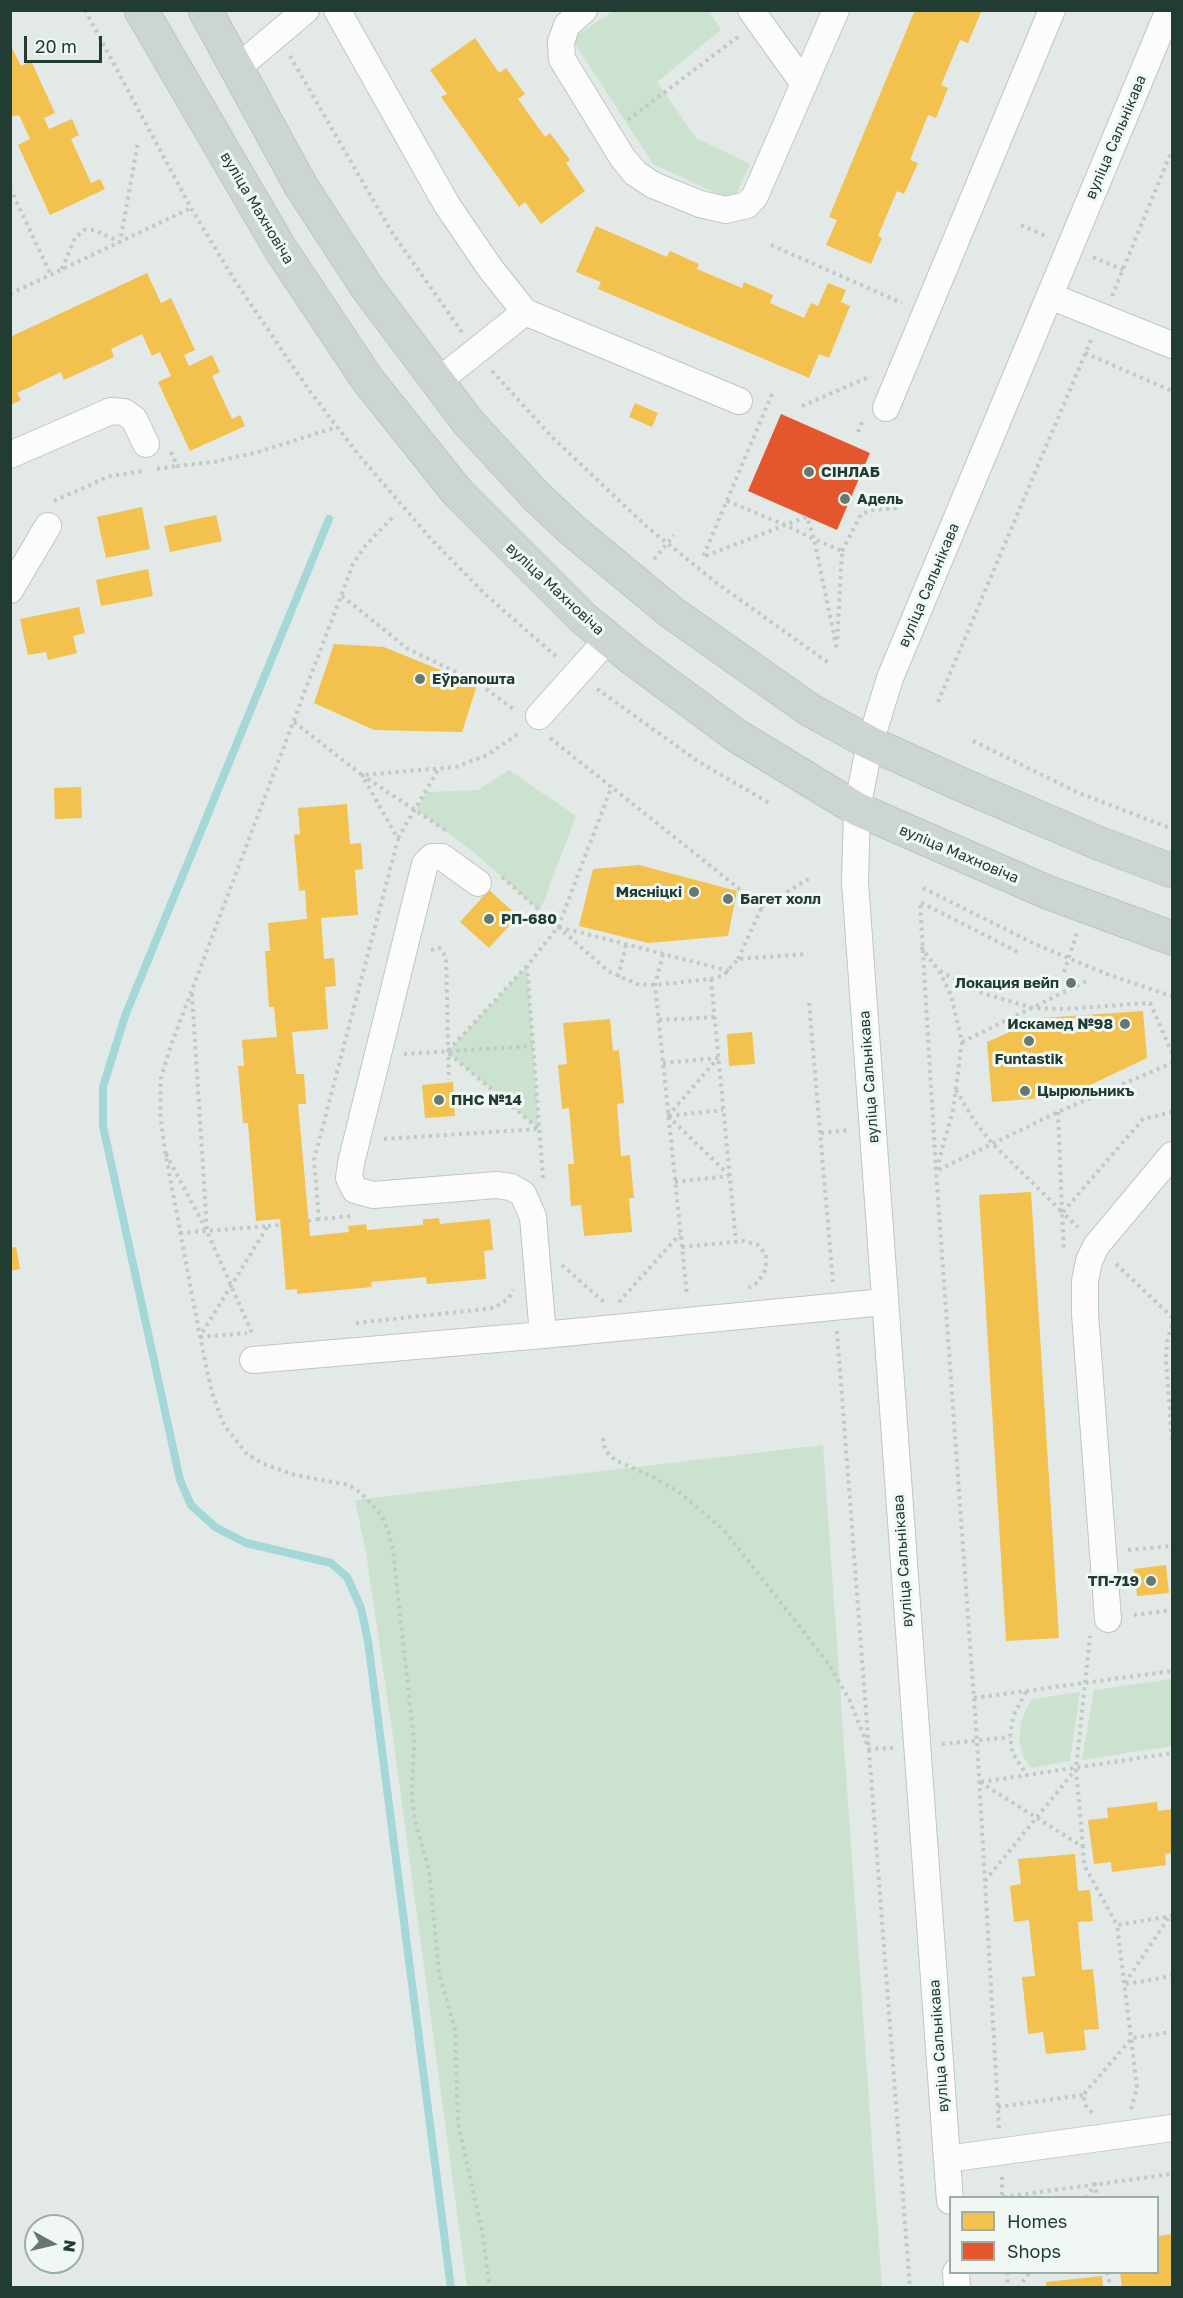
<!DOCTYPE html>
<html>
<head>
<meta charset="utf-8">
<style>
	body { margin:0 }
	#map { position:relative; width:1183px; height:2298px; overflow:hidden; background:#e3e9e6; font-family:"Golos Text",sans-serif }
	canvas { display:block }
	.frame { position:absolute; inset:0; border:12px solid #213c32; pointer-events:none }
	.legend { position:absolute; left:949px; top:2196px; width:210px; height:78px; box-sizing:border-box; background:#f1f8f4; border:2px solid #9eada6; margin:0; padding:8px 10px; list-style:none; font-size:18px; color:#213c32 }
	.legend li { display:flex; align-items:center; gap:12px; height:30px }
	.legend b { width:30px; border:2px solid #9eada6 }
	.north { position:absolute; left:24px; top:2214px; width:60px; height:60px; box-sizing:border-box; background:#f1f8f4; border:2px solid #9eada6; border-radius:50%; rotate:98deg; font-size:16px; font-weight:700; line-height:24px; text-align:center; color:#213c32 }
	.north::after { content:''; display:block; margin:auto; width:21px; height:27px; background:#657971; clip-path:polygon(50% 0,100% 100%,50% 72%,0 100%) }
	.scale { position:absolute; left:24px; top:36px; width:78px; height:27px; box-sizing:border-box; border:3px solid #213c32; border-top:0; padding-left:8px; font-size:18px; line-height:21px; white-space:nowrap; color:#213c32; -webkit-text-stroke:4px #f1f8f4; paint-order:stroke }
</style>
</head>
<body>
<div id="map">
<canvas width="1183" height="2298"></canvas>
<div class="frame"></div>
<ul class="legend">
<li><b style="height:16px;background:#f2c14e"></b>Homes</li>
<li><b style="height:16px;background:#e4572e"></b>Shops</li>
</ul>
<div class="north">N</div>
<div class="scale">20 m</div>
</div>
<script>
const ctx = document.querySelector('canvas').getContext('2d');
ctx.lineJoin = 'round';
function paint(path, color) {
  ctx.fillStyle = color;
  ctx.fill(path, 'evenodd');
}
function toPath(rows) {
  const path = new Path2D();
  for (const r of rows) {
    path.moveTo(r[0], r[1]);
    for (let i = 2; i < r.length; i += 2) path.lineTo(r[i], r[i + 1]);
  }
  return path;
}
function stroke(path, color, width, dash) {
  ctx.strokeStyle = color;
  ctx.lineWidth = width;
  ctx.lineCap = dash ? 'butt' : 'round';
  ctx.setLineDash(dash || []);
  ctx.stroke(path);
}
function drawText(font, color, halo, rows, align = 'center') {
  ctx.font = font + ' "Golos Text",sans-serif';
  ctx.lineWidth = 6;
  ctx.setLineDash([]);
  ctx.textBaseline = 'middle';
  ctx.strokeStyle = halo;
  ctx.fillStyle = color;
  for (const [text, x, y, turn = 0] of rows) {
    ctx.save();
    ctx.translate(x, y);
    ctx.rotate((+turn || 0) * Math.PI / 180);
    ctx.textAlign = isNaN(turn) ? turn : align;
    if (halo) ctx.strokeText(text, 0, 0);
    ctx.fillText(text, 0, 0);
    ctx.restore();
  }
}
const green = toPath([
	[613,11,709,11,721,30,657,82,696,138,750,164,733,201,653,164,572,39],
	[509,770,576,816,540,911,470,849,416,810,426,792,478,790],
	[527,966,539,1129,447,1052],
	[823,1445,882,2287,467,2287,393,1737,366,1553,355,1500],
	[1172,1679,1172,1746,1082,1760,1094,1690],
	[1080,1692,1070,1761,1031,1768,1023,1756,1019,1740,1021,1722,1028,1705,1032,1699]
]);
const homes = toPath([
	[915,10,981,12,968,43,960,40,941,85,948,88,936,118,928,115,910,160,918,163,904,194,897,191,878,236,882,238,871,264,826,245,837,220,829,217],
	[475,38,499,73,506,68,525,94,518,99,545,137,550,133,570,160,566,163,585,191,541,224,525,202,519,207,441,97,447,94,430,70],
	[10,44,21,66,31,61,55,113,44,118,49,129,72,119,79,135,71,139,91,183,100,179,105,189,50,215,18,145,30,139,19,115,10,117],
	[596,226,667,257,670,251,699,264,697,269,742,288,744,282,773,295,770,303,804,318,811,303,818,306,828,283,846,290,841,302,850,306,829,358,819,354,809,378,598,289,601,282,576,272],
	[147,273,161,303,171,298,195,350,184,355,189,366,212,355,220,372,212,376,232,419,240,415,245,426,190,451,158,382,171,376,160,352,152,356,142,334,111,349,114,357,64,380,61,372,17,393,21,400,10,405,10,337],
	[635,403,658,413,652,427,629,417],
	[142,507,150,549,106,558,97,517],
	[216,515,222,541,170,552,164,526],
	[148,569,153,596,101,606,96,580],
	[79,607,85,633,73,636,77,653,48,660,46,652,28,655,20,619],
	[334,644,384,647,477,685,462,732,374,730,314,703],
	[81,787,82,818,55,819,54,788],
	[347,804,350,844,361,843,363,869,355,870,358,915,321,918,324,959,334,958,336,986,325,987,328,1029,292,1032,296,1074,304,1074,306,1104,298,1104,310,1236,349,1232,348,1226,359,1225,366,1224,367,1230,423,1225,423,1219,431,1219,439,1218,440,1224,490,1219,493,1250,484,1251,486,1279,427,1284,426,1277,371,1282,372,1287,297,1294,297,1289,286,1290,280,1219,256,1221,248,1123,243,1123,238,1066,244,1066,242,1040,277,1037,274,1007,269,1007,265,951,270,951,268,923,307,919,305,890,299,891,294,835,300,834,298,808],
	[639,865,737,891,728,936,648,943,579,926,593,869],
	[489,890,518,916,489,948,460,922],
	[1143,1011,1147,1058,1067,1096,992,1102,987,1042,1042,1018],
	[610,1019,613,1051,619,1050,624,1103,617,1104,621,1156,630,1155,634,1198,629,1198,632,1232,584,1236,581,1205,571,1206,568,1164,574,1164,569,1108,562,1109,558,1065,567,1064,563,1023],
	[752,1032,755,1064,729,1066,727,1034],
	[453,1082,455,1116,425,1118,422,1085],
	[1031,1192,1059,1638,1006,1641,979,1195],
	[16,1247,20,1269,10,1271,10,1248],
	[1166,1565,1169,1593,1137,1596,1134,1569],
	[1157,1802,1158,1811,1172,1809,1172,1853,1165,1854,1166,1865,1112,1872,1111,1862,1094,1864,1088,1820,1108,1818,1107,1808],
	[1075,1854,1078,1891,1090,1890,1093,1921,1078,1922,1082,1970,1093,1969,1099,2029,1084,2030,1086,2050,1046,2054,1043,2032,1028,2034,1022,1977,1035,1976,1029,1920,1014,1922,1010,1886,1021,1884,1018,1859],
	[1172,2234,1172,2288,1122,2288,1120,2272,1158,2272,1158,2236],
	[1102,2276,1103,2288,1046,2288,1046,2282]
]);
const shops = toPath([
	[781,414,870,453,837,530,748,491]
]);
const stream = toPath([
	[329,519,125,1016,103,1087,103,1126,180,1480,191,1505,215,1527,246,1543,331,1563,347,1577,361,1608,368,1641,451,2288]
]);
const path = toPath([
	[85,10,191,208,235,281,309,390,357,453,432,540,486,595,558,658],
	[290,56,391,231,462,332],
	[628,120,739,36],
	[10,188,51,275],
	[1021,225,1048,237],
	[771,245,902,303],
	[1093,257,1123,270],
	[62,269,75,238,84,230,95,230,120,242,138,142],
	[10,294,191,208],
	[1112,296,1172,150],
	[1085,353,1172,391],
	[492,371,552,437,646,526,718,584,830,664],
	[772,394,703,557,785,525,814,539,837,650],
	[802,406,871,376],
	[858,432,863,420],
	[171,452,177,466,214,462,258,452,337,427],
	[157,469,177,466],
	[54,501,110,476,143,471],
	[727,501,785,525,807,517,814,539,842,551,837,643],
	[392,518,366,545,353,564,170,1048,161,1078,160,1113,165,1151,200,1337,212,1393,224,1425,246,1453,261,1463,295,1475,349,1485,362,1494,381,1515,388,1530,393,1550,414,1741,412,1796,415,1821,429,1870,439,1973,455,2029,458,2123,482,2231,490,2288],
	[842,551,861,514,872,510,901,508],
	[654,559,674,535],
	[342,596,408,649,477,682,516,711],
	[597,689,699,762,771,804],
	[938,702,1091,340],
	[294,722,362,775,456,767,487,755,521,732],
	[550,738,762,907,810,878],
	[973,741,1079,793,1172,829],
	[398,838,438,770],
	[502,877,608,971,637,984,655,985,711,979,724,975,738,959,808,954],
	[923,888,1035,944,1109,975,1172,996],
	[559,927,729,971],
	[921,947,939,971,951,995,962,1042,953,1110,936,1171,1058,1112,1172,1063],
	[431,950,440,948,446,957,449,1080],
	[663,954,655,985,687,1295],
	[738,959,762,907],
	[527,966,447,1052,538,1128],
	[940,971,982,993,1033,1008,1063,1009,1150,1003,1172,1053],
	[1064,972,1077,933],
	[618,977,626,945],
	[711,979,736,1242],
	[192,994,207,1231],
	[809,1003,833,1282],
	[659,1020,715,1017],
	[962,1042,1087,981],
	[404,1054,532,1046],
	[663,1063,718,1058],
	[956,1090,975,1122,992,1143,1062,1212,1064,1251],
	[1058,1112,1062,1212,1078,1227],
	[668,1116,729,1175],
	[668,1116,718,1058],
	[669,1116,723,1110],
	[821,1133,850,1130],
	[384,1139,538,1129],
	[166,1154,207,1231,252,1333],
	[543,1178,527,966,558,927,612,786],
	[675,1182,729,1176],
	[1063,1212,1143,1119,1172,1112],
	[350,1216,319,1219,314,1160,398,839,362,775,448,832],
	[308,1221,319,1219],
	[268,1226,280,1225],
	[180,1233,268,1226,200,1336],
	[682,1247,744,1241,758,1245,766,1255,766,1269,758,1282,749,1288],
	[1116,1264,1172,1317],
	[562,1265,606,1304],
	[619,1302,680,1234],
	[356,1323,494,1308,508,1299,513,1290],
	[1172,1325,1167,1341,1166,1361,1172,1441],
	[837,1331,910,2288],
	[200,1337,247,1333],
	[603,1438,605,1450,615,1460,653,1477,680,1493,724,1530,828,1663,849,1699,869,1749,893,1748],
	[1128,1550,1172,1546],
	[1134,1615,1172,1610],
	[1026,1692,1013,1716,1010,1737,1013,1754,1027,1775],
	[974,1698,1172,1671],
	[942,1744,1010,1737],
	[980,1782,1083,1847,1084,1865,1117,1925],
	[981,1782,1172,1753],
	[1083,1847,1076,1769,1090,1636],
	[985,1881,1076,1769],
	[1125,1983,1169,1917,1172,1920],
	[1126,1984,1172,1976],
	[998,2107,1083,2095],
	[1131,2109,1137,2087,1117,1925,1172,1916],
	[1092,2113,1086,2106,1083,2095,1132,2038,1172,2032],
	[999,2128,977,1741,936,1171,920,902,1020,953],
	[1002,2177,1002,2198],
	[1003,2197,1172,2174],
	[1086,2198,1095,2184,1097,2198],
	[1007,2272,1008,2288],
	[1107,2272,1111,2288],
	[1018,2288,1030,2272]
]);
const minor = toPath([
	[337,10,447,205,490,268,525,312,739,401],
	[584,10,567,25,561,42,562,59,622,157,635,173,653,185,700,204,726,210,747,205,755,196,836,10],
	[751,10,804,84],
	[236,69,306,10],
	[1050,296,1172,345],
	[436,383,525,312],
	[886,408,1052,10],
	[10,455,111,411,124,412,134,419,146,444],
	[10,590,48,526],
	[539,716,608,639],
	[478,883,442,857,432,857,425,864,351,1163,349,1178,355,1190,373,1195,496,1185,511,1187,523,1194,533,1217,543,1335,884,1302],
	[253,1360,543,1335],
	[1108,1619,1085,1314,1085,1281,1089,1261,1096,1246,1172,1155],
	[947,2159,1172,2128],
	[950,2201,855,882,857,809,870,743,890,678,1169,10],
	[956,2272,957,2288]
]);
const major = toPath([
	[141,10,281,250,367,379,458,493,583,618,633,659,737,736,857,809,1047,892,1172,938],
	[205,10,301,186,366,286,468,422,536,496,571,529,671,612,810,710,870,743,958,783,1098,843,1172,871]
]);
const markers = [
	[809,472,6,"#657971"],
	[845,499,6,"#657971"],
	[420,679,6,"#657971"],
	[694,892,6,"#657971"],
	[728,899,6,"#657971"],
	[489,919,6,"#657971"],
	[1071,983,6,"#657971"],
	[1125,1024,6,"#657971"],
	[1029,1041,6,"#657971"],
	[1025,1091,6,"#657971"],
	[439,1100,6,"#657971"],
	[1151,1581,6,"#657971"]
];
const streetNames = [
	["вуліца Сальнікава",1116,137,-67],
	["вуліца Махновіча",257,208,59],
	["вуліца Сальнікава",929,585,-67],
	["вуліца Махновіча",555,589,43],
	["вуліца Махновіча",959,854,23],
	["вуліца Сальнікава",869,1077,-94],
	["вуліца Сальнікава",903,1561,-94],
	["вуліца Сальнікава",939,2046,-94]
];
const poiNames = [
	["СІНЛАБ",821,472],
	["Адель",857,499],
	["Еўрапошта",432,679],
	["Мясніцкі",682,892,"right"],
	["Багет холл",740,899],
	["РП-680",501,919],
	["Локация вейп",1059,983,"right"],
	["Искамед №98",1113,1024,"right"],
	["Funtastik",1029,1059,"center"],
	["Цырюльникъ",1037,1091],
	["ПНС №14",451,1100],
	["ТП-719",1139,1581,"right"]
];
paint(green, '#cce2d0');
paint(homes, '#f2c14e');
paint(shops, '#e4572e');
stroke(stream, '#a3d7d8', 8);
stroke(minor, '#c0c6c3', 28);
stroke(major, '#bcc5c2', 35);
stroke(path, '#c0c9c4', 4, [3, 4.5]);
stroke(minor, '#fbfcfb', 26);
stroke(major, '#cdd5d2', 33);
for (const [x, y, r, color] of markers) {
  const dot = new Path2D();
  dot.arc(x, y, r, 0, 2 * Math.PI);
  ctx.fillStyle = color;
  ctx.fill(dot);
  stroke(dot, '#f1f8f4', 2);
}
drawText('15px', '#213c32', '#f1f8f4', streetNames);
drawText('bold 15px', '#213c32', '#f1f8f4', poiNames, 'left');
</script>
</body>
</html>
